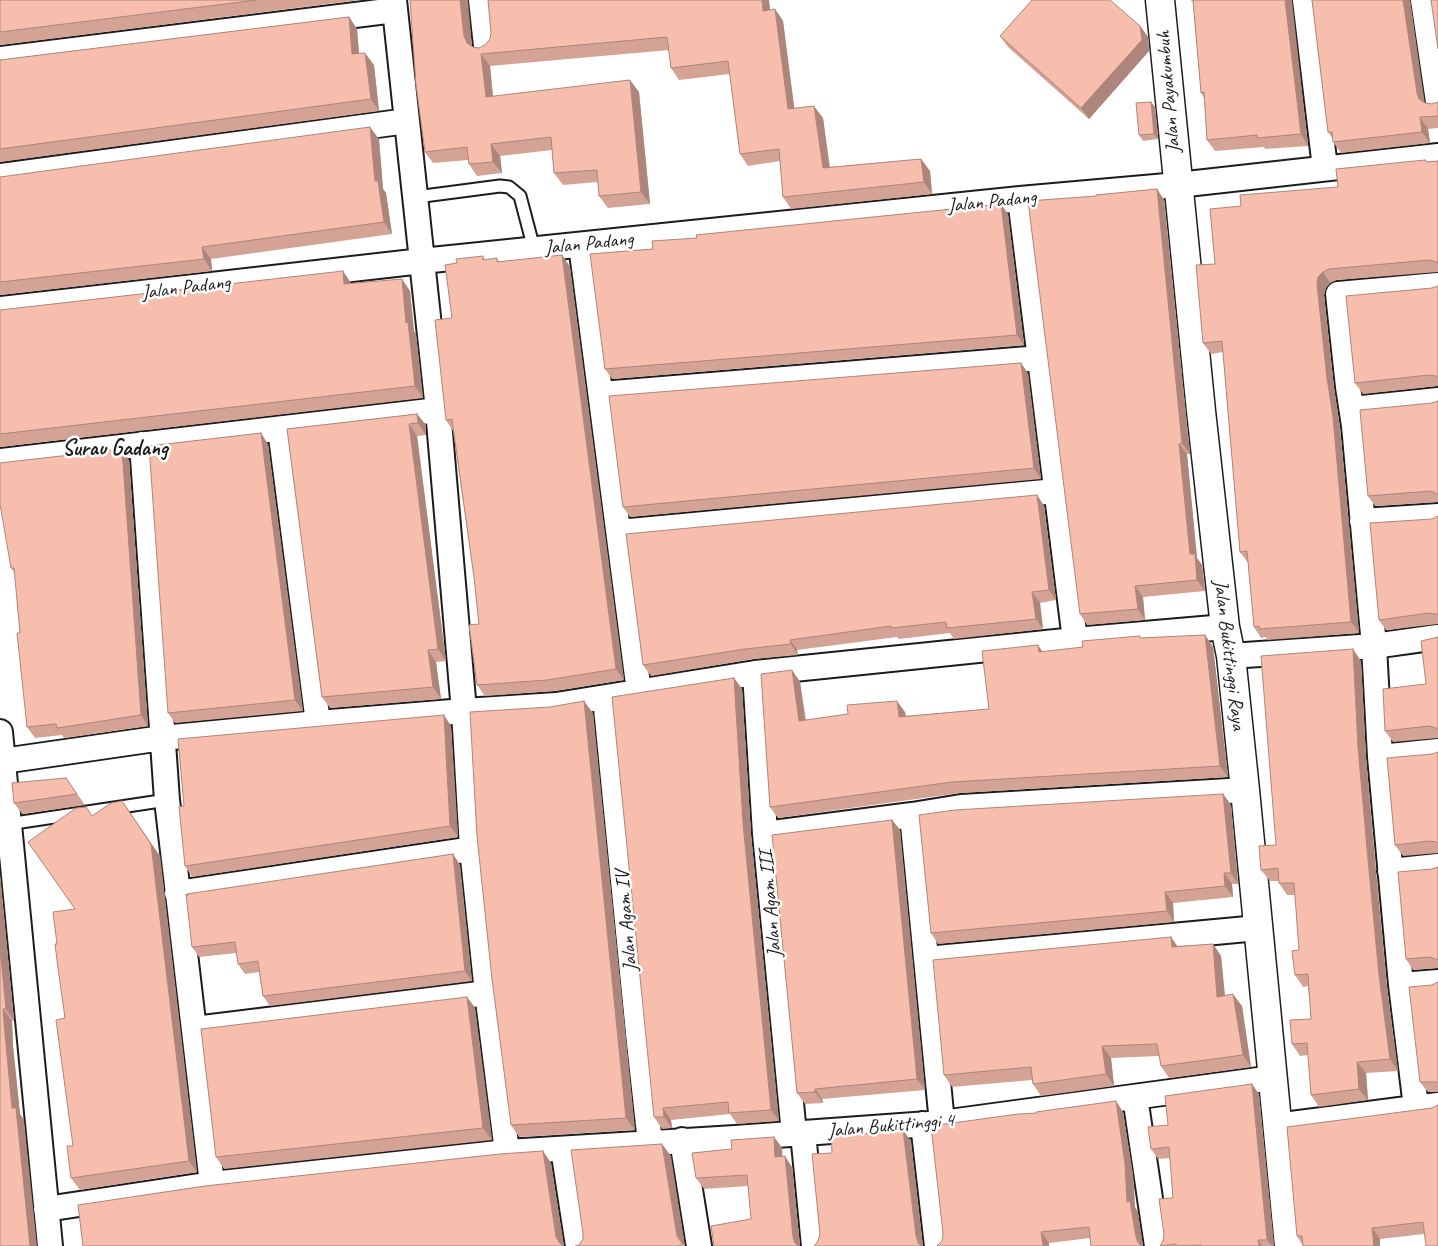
<!DOCTYPE html>
<html>
<head>
<meta charset="utf-8">
<style>
	body { margin:0 }
	canvas { display:block; background:#fff }
</style>
</head>
<body>
<canvas width="1438" height="1246"></canvas>
<script>
const ctx = document.querySelector('canvas').getContext('2d');
ctx.lineJoin = 'round';
function toPath(rows) {
  const path = new Path2D();
  for (const r of rows) {
    path.moveTo(r[0], r[1]);
    for (let i = 2; i < r.length; i += 2) path.lineTo(r[i], r[i + 1]);
  }
  return path;
}
function stroke(path, color, width, dash) {
  ctx.strokeStyle = color;
  ctx.lineWidth = width;
  ctx.lineCap = dash ? 'butt' : 'round';
  ctx.setLineDash(dash || []);
  ctx.stroke(path);
}
function paint(path, color) {
  ctx.fillStyle = color;
  ctx.fill(path, 'evenodd');
}
function drawText(font, color, halo, rows, align = 'center') {
  ctx.font = font + ' Caveat,sans-serif';
  ctx.lineWidth = 5;
  ctx.setLineDash([]);
  ctx.textBaseline = 'middle';
  ctx.strokeStyle = halo;
  ctx.fillStyle = color;
  for (const [text, x, y, turn = 0] of rows) {
    ctx.save();
    ctx.translate(x, y);
    ctx.rotate((+turn || 0) * Math.PI / 180);
    ctx.textAlign = isNaN(turn) ? turn : align;
    if (halo) ctx.strokeText(text, 0, 0);
    ctx.fillText(text, 0, 0);
    ctx.restore();
  }
}
const service = toPath([
	[416,197,500,186,509,187,520,196,534,249],
	[8,824,167,800]
]);
const minor = toPath([
	[394,0,438,410,464,711,472,849,487,993,507,1152],
	[481,0,486,46],
	[1305,0,1325,168],
	[1423,0,1438,102],
	[0,59,395,10],
	[0,176,407,121],
	[1020,199,1075,640],
	[581,245,639,692],
	[0,309,422,261,1020,199,1178,185,1438,156],
	[601,394,1040,358],
	[1352,409,1438,400],
	[280,429,318,723],
	[142,444,167,800,212,1184],
	[0,461,438,410],
	[1362,521,1438,516],
	[619,532,1056,491],
	[1231,656,1374,646,1438,637],
	[755,673,765,834,794,1134],
	[605,698,639,1043,650,1143],
	[0,732,50,1246],
	[1380,757,1438,751],
	[3,761,162,738,318,723,464,711,556,705,755,673,1075,640,1225,627],
	[912,815,942,1123],
	[765,834,912,815,961,807,1245,790],
	[1390,871,1438,866],
	[177,893,472,849],
	[926,959,1258,928],
	[1401,985,1438,982],
	[195,1029,487,993],
	[1135,1097,1157,1246],
	[1416,1107,1401,985,1380,757,1374,646,1354,426,1348,387,1338,294,1438,285],
	[923,1124,937,1246],
	[1276,1126,1438,1105],
	[803,1133,814,1246],
	[682,1140,699,1246],
	[563,1149,578,1246],
	[46,1209,212,1184,507,1152,735,1138,942,1123,1273,1078]
]);
const tertiary = toPath([
	[1160,0,1201,411,1225,627,1231,656,1245,790,1289,1246]
]);
const wall = toPath([
	[0,0,360,0,0,45],
	[769,0,770,10,775,9,783,21,794,108,823,118,830,167,921,159,930,171,932,194,791,209,783,197,780,161,748,166,740,154,730,74,679,80,671,68,669,50,490,66,493,96,639,92,650,204,608,208,599,196,598,182,563,185,554,173,552,150,500,156,502,173,477,176,469,164,468,160,433,163,425,152,467,1,472,47,479,48],
	[1191,0,1291,2,1308,146,1265,149,1264,147,1215,151,1207,140,1204,98,1201,93,1193,1,1192,2],
	[1312,0,1410,0,1424,103,1432,104,1438,102,1438,128,1428,129,1430,143,1341,153,1333,142,1333,139,1328,132],
	[349,17,357,29,359,53,374,65,379,111,0,162,0,60],
	[1140,26,1148,37,1149,51,1089,119,1008,47,1000,36],
	[1151,102,1155,107,1158,139,1143,141,1139,135],
	[379,139,383,189,386,193,392,234,211,259,212,271,0,295,0,177],
	[1438,161,1438,272,1337,280,1330,283,1326,288,1324,295,1334,388,1340,428,1359,633,1267,640,1266,637,1261,638,1254,627,1248,563,1240,552,1223,352,1211,354,1203,343,1215,264,1241,206,1338,187,1427,162],
	[1157,189,1164,200,1190,454,1187,454,1197,558,1202,565,1205,591,1143,597,1145,620,1087,625,1080,614,1096,196],
	[1008,214,1024,345,612,379,605,369],
	[562,255,570,267,624,680,554,691,485,696,477,685,479,624,474,577,453,431,446,420,457,263,483,256,485,260,497,258,499,262],
	[351,283,410,291,414,331,416,334,423,398,0,447,0,310],
	[1438,286,1438,386,1363,394,1355,383,1432,288],
	[1028,373,1041,479,630,517,623,507],
	[1438,401,1438,502,1375,506,1368,496,1432,403],
	[417,414,426,425,426,435,417,436,446,661,436,662,441,699,330,708,322,697,287,429],
	[268,444,303,711,175,723,168,713],
	[129,460,148,726,64,738,62,735,35,738,27,727,15,573,11,568],
	[1037,495,1044,506,1056,600,1040,603,1043,629,954,639,950,633,899,639,897,637,797,650,798,655,753,659,651,676,643,665],
	[1438,516,1438,624,1386,630,1379,620,1432,519],
	[1205,635,1213,647,1228,777,960,793,778,818,770,807,792,670,800,682,806,720,905,712,906,716,989,709,1043,652],
	[1438,637,1438,738,1393,742,1385,731,1426,684],
	[1361,661,1366,758,1376,872,1387,987,1398,1071,1366,1073,1368,1100,1319,1107,1311,1095,1308,1055,1300,1056,1292,1044,1311,1019,1308,986,1303,987,1295,975,1299,950,1295,895,1287,895,1279,883,1279,881,1270,881,1261,870,1276,845],
	[734,678,742,689,751,835,779,1121,737,1124,730,1114,671,1120,672,1128,662,1129,654,1117],
	[550,707,593,713,635,1130,519,1137,511,1125],
	[451,726,458,837,192,877,185,866],
	[1438,752,1438,853,1403,856,1395,845,1432,754],
	[66,778,85,805,22,814,14,803],
	[1223,794,1231,805,1238,884,1232,884,1233,897,1173,903,1174,922,938,944,931,933],
	[92,816,160,856,197,1172,80,1190,71,1178,73,1146,65,1018,57,944,75,909],
	[892,820,900,830,925,1090,822,1099,823,1103,805,1104,797,1093],
	[453,854,460,865,472,981,270,1006,263,996,259,972,245,974,238,964,236,953,199,957,192,947,188,896],
	[1438,867,1438,968,1413,970,1406,959,1432,869],
	[0,874,14,1021,12,1021,13,1046,20,1114,24,1120,0,1246],
	[1171,937,1177,946,1213,944,1221,956,1225,996,1242,1006,1251,1067,1169,1078,1161,1066,1159,1056,1111,1058,1114,1086,1041,1096,1033,1084,1032,1080,952,1087,944,1075],
	[1438,982,1438,1092,1428,1092,1420,1082,1432,985],
	[467,997,475,1008,492,1140,224,1169,216,1157],
	[1259,1094,1274,1246,1160,1246,1163,1241,1173,1198,1170,1158,1158,1159,1151,1149,1168,1125],
	[1432,1108,1424,1234,1380,1239,1380,1246,1303,1246,1297,1236],
	[1123,1112,1133,1175,1135,1207,1138,1212,1090,1238,1049,1243,937,1246],
	[774,1137,782,1148,782,1156,792,1167,800,1246,714,1246,751,1219,748,1186,704,1189,696,1178,732,1149]
]);
const shadedWall = toPath([
	[460,0,468,0,472,47,467,43,464,36],
	[762,0,769,0,771,22,763,11],
	[1285,0,1292,0,1308,146,1301,134],
	[1403,0,1410,0,1425,104,1419,99,1417,93],
	[775,9,783,21,796,121,788,109],
	[349,17,357,29,360,66,352,54],
	[1140,26,1148,37,1149,51,1089,119,1081,108],
	[365,53,374,65,379,111,371,99],
	[481,54,490,66,494,109,486,97],
	[630,80,639,92,650,204,641,192],
	[1151,102,1155,107,1158,139,1154,134],
	[814,106,823,118,831,179,823,168],
	[1420,117,1428,129,1430,143,1422,132],
	[370,127,379,139,383,189,386,193,392,234,384,222,375,181],
	[491,144,500,156,502,173,493,162],
	[921,159,930,171,932,194,924,182],
	[1157,189,1164,200,1190,454,1182,443],
	[1001,204,1008,214,1024,345,1017,335],
	[202,247,211,259,212,271,204,259],
	[562,255,570,267,624,680,616,669],
	[343,271,351,283,344,284],
	[1323,272,1330,283,1326,288,1324,295,1334,388,1340,428,1359,633,1351,622,1317,285,1318,277],
	[402,279,410,291,414,331,416,334,423,398,415,386,406,323],
	[1021,363,1028,373,1041,479,1034,468],
	[417,414,426,425,426,435,418,423],
	[409,424,417,436,446,661,438,649],
	[261,433,268,444,303,711,295,700],
	[1179,444,1187,454,1197,558,1202,565,1205,591,1197,580,1190,554],
	[122,449,129,460,148,726,141,715],
	[1037,495,1044,506,1056,600,1049,590],
	[1135,586,1143,597,1145,620,1138,609],
	[1032,592,1040,603,1043,629,1036,619],
	[1205,635,1213,647,1228,777,1220,766],
	[790,640,797,650,798,655,791,644],
	[1038,645,1046,657,1039,652],
	[1353,649,1361,661,1366,758,1376,872,1387,987,1398,1071,1390,1059,1379,975,1358,747],
	[428,650,436,662,441,699,433,687],
	[792,670,800,682,807,733,799,721],
	[734,678,742,689,751,835,779,1121,771,1110,743,823],
	[584,701,593,713,635,1130,626,1118],
	[897,701,905,712,907,729,899,717],
	[444,715,451,726,458,837,450,826],
	[1223,794,1231,805,1238,884,1231,873],
	[122,801,160,856,197,1172,189,1161],
	[892,820,900,830,925,1090,917,1079],
	[453,854,460,865,472,981,465,971],
	[1224,873,1232,884,1233,897,1225,886],
	[0,874,14,1021,6,1009,0,948],
	[1165,892,1173,903,1174,922,1167,911],
	[1171,937,1179,949,1172,947],
	[1213,944,1221,956,1226,1008,1217,997],
	[1233,994,1242,1006,1251,1067,1243,1055],
	[467,997,475,1008,492,1140,483,1128],
	[3,1009,12,1021,13,1046,20,1114,24,1120,37,1246,30,1246,12,1108,5,1034],
	[1102,1046,1111,1058,1114,1086,1106,1074],
	[1357,1062,1366,1073,1368,1100,1359,1089],
	[1252,1084,1259,1094,1274,1246,1272,1246,1267,1240],
	[815,1089,822,1099,823,1103,815,1092],
	[1116,1101,1123,1112,1133,1175,1135,1207,1138,1212,1143,1246,1140,1246,1136,1237,1127,1202],
	[663,1108,671,1120,672,1128,664,1117],
	[903,1130,911,1141,923,1246,920,1246,916,1236],
	[774,1137,782,1148,783,1168,775,1157],
	[662,1144,671,1156,685,1246,684,1246,677,1236],
	[543,1151,551,1163,564,1246,561,1246,556,1237],
	[785,1156,792,1167,800,1246,797,1246,793,1237],
	[1372,1228,1380,1239,1380,1246,1374,1246],
	[1041,1232,1049,1243,1049,1246,1043,1246],
	[1258,1240,1262,1246,1259,1246]
]);
const building = toPath([
	[0,0,257,0,0,32,0,0],
	[410,0,460,0,464,36,467,43,473,47,479,48,485,45,490,39,491,33,488,0,762,0,763,11,775,9,788,109,814,106,823,168,921,159,924,182,783,197,779,149,740,154,728,61,671,68,667,37,481,54,486,97,630,80,641,192,599,196,597,170,554,173,551,137,491,144,493,162,469,164,467,147,425,152,416,85,410,0],
	[1032,0,1110,0,1140,26,1142,40,1081,108,1000,36,1032,0],
	[1193,0,1285,0,1301,134,1257,138,1257,135,1207,140,1204,92,1201,93,1193,0],
	[1312,0,1403,0,1417,93,1419,99,1425,103,1432,104,1438,102,1438,116,1420,117,1422,132,1333,142,1332,132,1328,132,1312,0],
	[1431,0,1438,0,1438,49,1431,0],
	[349,17,352,54,365,53,371,99,0,149,0,60,349,17],
	[1151,102,1154,134,1139,135,1136,103,1151,102],
	[370,127,375,181,378,181,384,222,202,247,204,259,0,282,0,177,370,127],
	[1425,160,1426,162,1438,161,1438,263,1437,262,1429,260,1329,269,1323,272,1318,277,1317,285,1327,378,1333,417,1351,622,1260,629,1259,626,1254,627,1247,551,1240,552,1222,341,1203,343,1196,265,1215,264,1210,209,1241,206,1240,195,1338,187,1336,169,1425,160],
	[1157,189,1182,443,1179,444,1190,554,1195,554,1197,580,1135,586,1138,609,1080,614,1028,201,1096,196,1096,195,1157,189],
	[1001,204,1017,335,605,369,590,254,653,249,652,241,697,238,696,235,1001,204],
	[562,255,616,669,547,680,477,685,469,625,479,624,474,577,452,419,446,420,435,320,452,318,445,265,457,263,456,259,483,256,483,260,497,258,497,262,562,255],
	[343,271,344,284,402,279,406,323,408,322,415,386,0,434,0,310,343,271],
	[1438,286,1438,378,1436,376,1429,375,1355,383,1346,296,1432,288,1438,286],
	[1021,363,1034,468,623,507,609,396,1021,363],
	[1438,401,1438,494,1430,491,1368,496,1360,410,1432,403,1438,401],
	[417,414,418,423,409,424,438,649,428,650,433,687,322,697,287,429,417,414],
	[261,433,295,700,168,713,149,446,261,433],
	[122,449,141,715,57,728,56,724,27,727,17,633,20,633,14,568,11,568,0,504,0,463,122,449],
	[1037,495,1049,590,1032,592,1036,619,947,628,946,622,891,628,891,626,790,640,791,644,745,649,643,665,626,534,1037,495],
	[1438,516,1438,615,1436,614,1429,613,1379,620,1370,523,1432,519,1438,516],
	[1205,635,1220,766,952,782,770,807,761,674,792,670,799,721,848,714,847,705,897,701,899,717,989,709,982,651,1038,645,1039,652,1083,647,1082,641,1140,636,1140,638,1205,635],
	[1438,637,1438,729,1436,728,1429,726,1385,731,1383,689,1426,684,1421,641,1438,637],
	[1353,649,1358,747,1368,860,1379,975,1390,1059,1357,1062,1359,1089,1311,1095,1307,1043,1292,1044,1290,1020,1311,1019,1308,974,1295,975,1292,951,1299,950,1294,883,1279,883,1278,868,1261,870,1259,846,1276,845,1261,656,1353,649],
	[734,678,743,823,771,1110,729,1113,728,1102,663,1108,664,1117,654,1117,612,697,734,678],
	[584,701,626,1118,511,1125,492,979,477,836,470,712,550,707,584,701],
	[444,715,450,826,185,866,179,807,184,806,178,739,444,715],
	[1438,752,1438,844,1436,842,1429,841,1395,845,1387,758,1432,754,1438,752],
	[66,778,77,794,14,803,12,783,66,778],
	[1223,794,1231,873,1224,873,1225,886,1165,892,1167,911,931,933,919,815,955,810,1223,794],
	[122,801,151,844,189,1161,71,1178,67,1146,73,1146,56,1020,65,1018,58,968,55,944,57,944,53,912,75,909,28,842,76,808,86,807,92,816,111,803,122,801],
	[892,820,917,1079,815,1089,815,1092,797,1093,772,835,892,820],
	[453,854,465,971,263,996,258,961,238,964,235,942,192,947,186,894,188,896,187,894,453,854],
	[1438,867,1438,960,1436,959,1429,957,1406,959,1398,872,1432,869,1438,867],
	[1171,937,1172,947,1213,944,1217,997,1233,994,1243,1055,1161,1066,1157,1044,1102,1046,1106,1074,1033,1084,1031,1067,944,1075,933,960,1171,937],
	[0,948,6,1009,3,1009,5,1034,12,1108,16,1108,30,1246,0,1246,0,948],
	[1438,982,1438,1083,1436,1082,1420,1082,1409,987,1432,985,1438,982],
	[467,997,483,1128,216,1157,201,1029,467,997],
	[1252,1084,1267,1240,1258,1240,1259,1246,1201,1246,1201,1245,1176,1246,1176,1244,1160,1246,1163,1241,1164,1234,1159,1199,1173,1198,1169,1147,1151,1149,1148,1127,1168,1125,1165,1096,1252,1084],
	[1116,1101,1125,1164,1127,1202,1130,1201,1136,1237,1138,1243,1142,1246,1091,1246,1089,1227,1041,1232,1043,1246,937,1246,942,1241,943,1233,931,1126,1018,1114,1037,1113,1036,1112,1116,1101],
	[1438,1105,1438,1246,1426,1246,1423,1222,1372,1228,1374,1246,1303,1246,1302,1236,1297,1236,1287,1127,1432,1108,1438,1105],
	[903,1130,916,1236,918,1243,922,1246,814,1246,818,1241,820,1234,812,1154,832,1153,831,1133,863,1131,863,1134,903,1130],
	[774,1137,775,1157,785,1156,793,1237,795,1243,799,1246,714,1246,711,1226,751,1219,747,1175,696,1178,692,1153,732,1149,731,1140,774,1137],
	[662,1144,677,1236,683,1245,675,1246,575,1246,579,1245,583,1239,583,1233,571,1150,662,1144],
	[543,1151,556,1237,559,1242,563,1246,83,1246,78,1205,205,1186,500,1154,543,1151]
]);
const streetNames = [
	["Jalan Payakumbuh",1169,92,-95],
	["Jalan Padang",992,202,-6],
	["Jalan Padang",589,244,-6],
	["Jalan Padang",186,288,-7],
	["Jalan Bukittinggi Raya",1229,655,83],
	["Jalan Agam III",771,904,-95],
	["Jalan Agam IV",627,921,-95],
	["Jalan Bukittinggi 4",891,1126,-5]
];
const quarterNames = [
	["Surau Gadang",115,449]
];
stroke(service, '#1c1c1c', 15);
stroke(minor, '#1c1c1c', 28);
stroke(tertiary, '#1c1c1c', 31);
stroke(service, '#fff', 11);
stroke(minor, '#fff', 24);
stroke(tertiary, '#fff', 28);
paint(wall, '#d4a396');
paint(shadedWall, '#ad857a');
paint(building, '#f7beae');
stroke(building, '#ad857a', 1);
drawText('20px', '#1c1c1c', '#fff', streetNames);
drawText('bold 22px', '#1c1c1c', '#fff', quarterNames);
</script>
</body>
</html>
